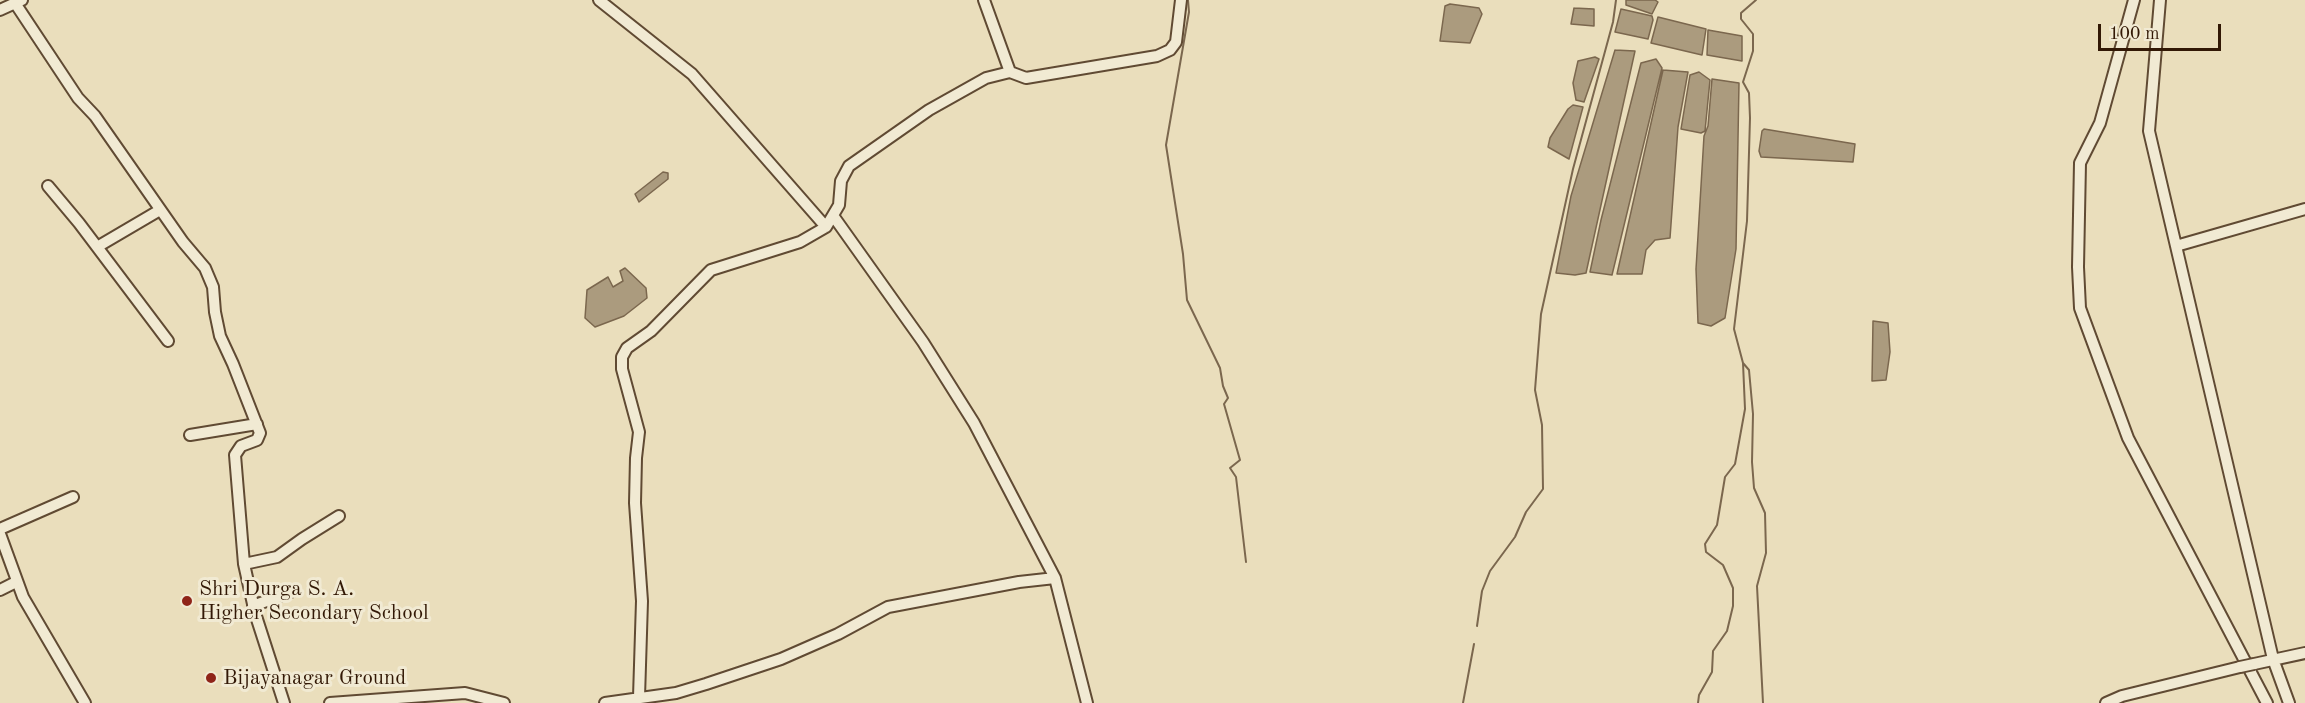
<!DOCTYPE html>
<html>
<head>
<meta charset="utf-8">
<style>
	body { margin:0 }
	#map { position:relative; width:2305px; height:703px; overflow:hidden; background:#eadebc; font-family:"Old Standard TT",serif }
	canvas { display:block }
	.scale { position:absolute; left:2098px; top:24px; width:123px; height:27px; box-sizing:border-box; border:3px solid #321805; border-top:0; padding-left:8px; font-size:18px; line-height:21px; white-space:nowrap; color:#321805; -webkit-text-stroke:4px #f1ead3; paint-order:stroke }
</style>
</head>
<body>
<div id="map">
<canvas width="2305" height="703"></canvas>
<div class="scale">100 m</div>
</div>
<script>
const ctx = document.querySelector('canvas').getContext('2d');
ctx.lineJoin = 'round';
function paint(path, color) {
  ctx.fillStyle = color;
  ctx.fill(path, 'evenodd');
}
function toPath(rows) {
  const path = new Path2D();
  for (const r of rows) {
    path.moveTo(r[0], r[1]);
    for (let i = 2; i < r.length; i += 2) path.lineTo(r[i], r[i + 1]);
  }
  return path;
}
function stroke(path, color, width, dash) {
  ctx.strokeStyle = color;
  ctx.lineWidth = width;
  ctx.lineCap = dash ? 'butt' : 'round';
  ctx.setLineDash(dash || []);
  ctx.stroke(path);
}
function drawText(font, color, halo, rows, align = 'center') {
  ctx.font = font + ' "Old Standard TT",serif';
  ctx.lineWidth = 6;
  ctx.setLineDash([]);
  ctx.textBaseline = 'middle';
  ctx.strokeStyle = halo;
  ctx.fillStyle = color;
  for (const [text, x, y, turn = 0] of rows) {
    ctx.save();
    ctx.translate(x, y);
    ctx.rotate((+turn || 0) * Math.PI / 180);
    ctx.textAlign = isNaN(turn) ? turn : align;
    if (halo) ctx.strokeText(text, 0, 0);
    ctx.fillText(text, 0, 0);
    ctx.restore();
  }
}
const water = toPath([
	[1626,0,1655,0,1658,2,1652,14,1626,5,1626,0],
	[1450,4,1479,8,1482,14,1470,43,1440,41,1445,6,1450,4],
	[1574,8,1594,9,1594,26,1571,24,1574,8],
	[1621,9,1652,16,1653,20,1648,39,1615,32,1621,9],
	[1658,17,1706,29,1702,55,1651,43,1658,17],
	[1708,30,1742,36,1742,61,1707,55,1708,30],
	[1615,50,1635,51,1586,273,1575,275,1556,273,1571,196,1615,50],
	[1595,57,1599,59,1584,102,1576,100,1573,83,1578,61,1595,57],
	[1656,59,1662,68,1612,275,1590,272,1601,220,1641,63,1656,59],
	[1663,70,1688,72,1678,127,1670,238,1655,240,1646,250,1642,274,1617,274,1663,70],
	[1699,72,1710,80,1705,131,1701,133,1681,129,1690,75,1699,72],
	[1712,79,1739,83,1736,249,1725,318,1711,326,1698,323,1696,269,1704,136,1708,126,1712,79],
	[1573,105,1583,107,1569,159,1548,147,1550,138,1568,109,1573,105],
	[1764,129,1855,144,1853,162,1761,157,1759,151,1762,131,1764,129],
	[663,172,668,173,668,179,639,202,635,194,663,172],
	[625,268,646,288,647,298,624,316,595,327,585,318,587,290,608,277,613,287,623,281,620,271,625,268],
	[1873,321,1888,323,1890,352,1886,380,1872,381,1873,321]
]);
const stream = toPath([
	[1188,0,1189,12,1166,145,1183,254,1187,300,1220,368,1223,386,1228,398,1224,404,1240,460,1230,468,1236,477,1246,562],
	[1743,363,1749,370,1753,414,1752,462,1754,488,1765,513,1766,553,1757,586,1763,703],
	[1477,626,1482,591,1490,571,1515,537,1526,512,1543,489,1542,425,1535,390,1541,314,1573,169,1613,22,1616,0],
	[1463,703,1474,644],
	[1698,703,1699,695,1712,672,1713,651,1727,631,1733,606,1733,588,1723,565,1706,552,1705,544,1717,525,1725,477,1735,464,1745,409,1743,363,1734,329,1747,221,1750,118,1749,93,1743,82,1753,51,1753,34,1741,19,1741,13,1756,0]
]);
const minor = toPath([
	[599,0,692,74,826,227],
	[984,0,1010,72],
	[2134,0,2100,123,2080,163,2078,267,2080,308,2128,438,2267,703],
	[2160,0,2149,131,2273,659,2289,703],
	[15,3,78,98,95,116,183,242,205,268,213,287,215,312,220,336,233,364,260,433,257,440,241,446,235,455,244,564,255,613,284,703],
	[0,10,22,0],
	[48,186,79,223,168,341],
	[834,217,923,342,974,423,1055,578,1087,703],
	[2176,246,2305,209],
	[97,247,160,210],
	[190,435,257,424],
	[0,529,73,497],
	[0,534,23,597,85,703],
	[244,564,277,557,302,539,339,516],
	[0,590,16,582],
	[253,606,293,591],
	[2254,664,2305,653],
	[639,697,642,601,635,503,636,458,639,432,622,369,622,357,627,348,651,331,711,270,800,242,826,227,839,205,841,181,849,166,929,110,986,78,1010,72,1026,78,1157,56,1170,50,1176,42,1181,0],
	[330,703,465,693,504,703],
	[605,703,676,693,706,684,781,659,838,634,888,607,1019,582,1055,578],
	[2106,703,2122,696,2240,667]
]);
const minorBridge = toPath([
	[2240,667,2254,664]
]);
const markers = [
	[187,601,6,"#8f2418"],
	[211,678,6,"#8f2418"]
];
const poiNames = [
	["Shri Durga S. A.",199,589],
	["Higher Secondary School",199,613],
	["Bijayanagar Ground",223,678]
];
paint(water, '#ab9b7e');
stroke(water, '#7b674e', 1.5);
stroke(stream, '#7b674e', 2);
stroke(minor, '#604a33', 14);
stroke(minor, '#f1ead3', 10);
stroke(minorBridge, '#604a33', 14, []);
stroke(minorBridge, '#f1ead3', 10);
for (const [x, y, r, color] of markers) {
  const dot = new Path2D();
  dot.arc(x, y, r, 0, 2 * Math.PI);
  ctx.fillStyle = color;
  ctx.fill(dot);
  stroke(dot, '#f1ead3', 2);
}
drawText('21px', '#321805', '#f1ead3', poiNames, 'left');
</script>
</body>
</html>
